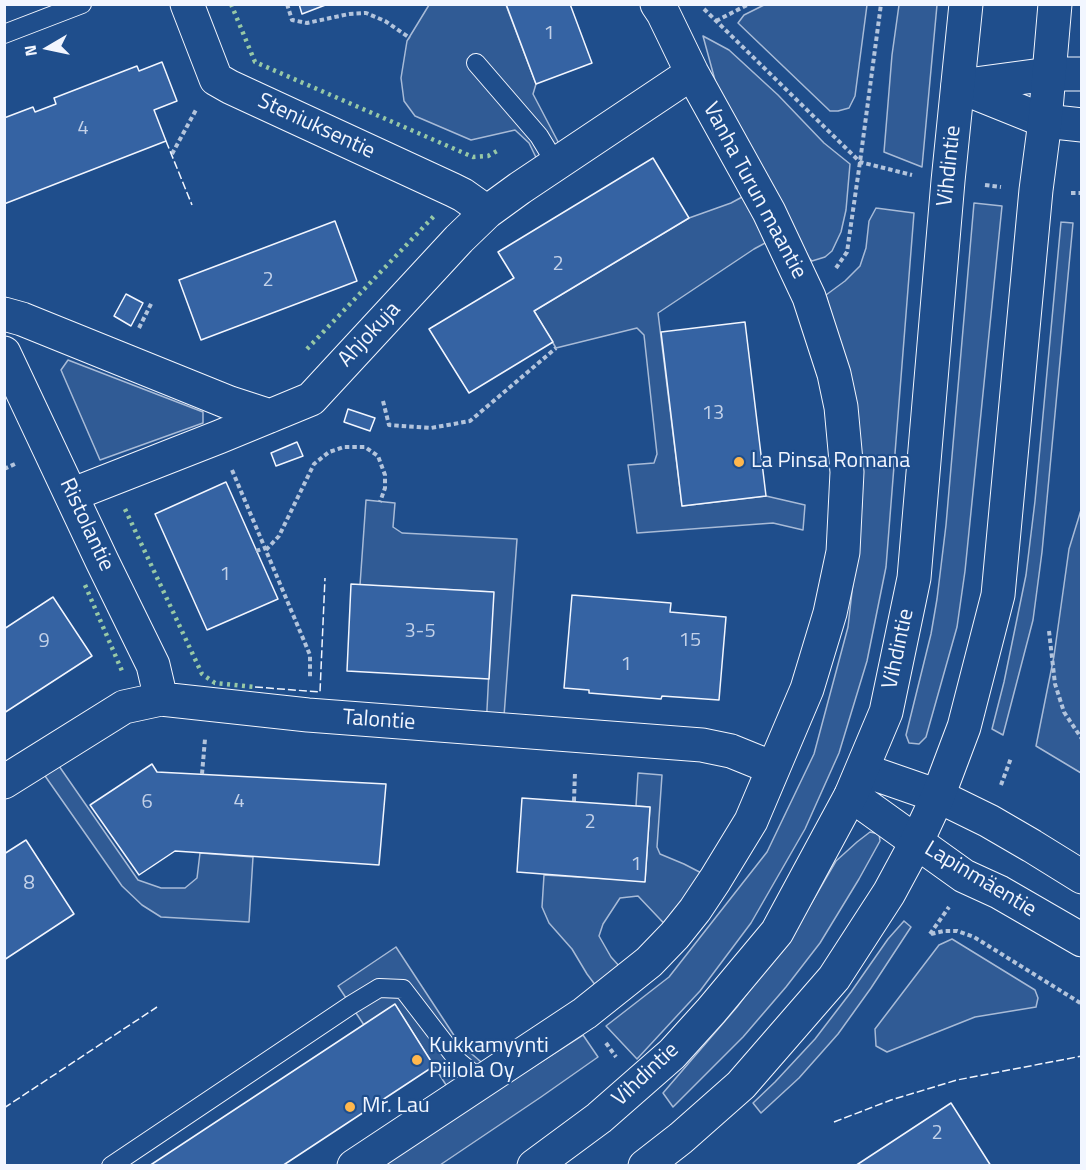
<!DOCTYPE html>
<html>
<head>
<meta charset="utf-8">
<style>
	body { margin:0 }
	#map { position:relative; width:1086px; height:1170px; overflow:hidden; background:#1f4e8c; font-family:"Titillium Web",sans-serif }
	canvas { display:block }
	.frame { position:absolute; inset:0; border:6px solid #f2f6ff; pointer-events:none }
	.north { position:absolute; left:18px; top:18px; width:60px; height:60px; -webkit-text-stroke:4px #1f4e8c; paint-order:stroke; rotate:261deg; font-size:16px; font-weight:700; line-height:24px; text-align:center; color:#f2f6ff }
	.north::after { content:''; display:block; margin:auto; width:21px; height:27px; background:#f2f6ff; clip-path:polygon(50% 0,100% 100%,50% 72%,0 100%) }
</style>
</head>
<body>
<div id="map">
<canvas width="1086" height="1170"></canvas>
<div class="frame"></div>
<div class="north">N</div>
</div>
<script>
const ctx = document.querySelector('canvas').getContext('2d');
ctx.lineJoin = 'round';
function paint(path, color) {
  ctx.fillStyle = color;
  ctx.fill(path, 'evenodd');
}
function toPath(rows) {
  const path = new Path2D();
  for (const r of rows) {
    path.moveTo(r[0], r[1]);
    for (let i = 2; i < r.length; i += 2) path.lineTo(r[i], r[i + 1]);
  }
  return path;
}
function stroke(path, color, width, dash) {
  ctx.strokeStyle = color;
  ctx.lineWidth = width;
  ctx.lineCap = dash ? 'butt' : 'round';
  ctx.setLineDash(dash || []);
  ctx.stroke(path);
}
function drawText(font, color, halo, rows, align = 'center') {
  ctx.font = font + ' "Titillium Web",sans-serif';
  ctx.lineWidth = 4.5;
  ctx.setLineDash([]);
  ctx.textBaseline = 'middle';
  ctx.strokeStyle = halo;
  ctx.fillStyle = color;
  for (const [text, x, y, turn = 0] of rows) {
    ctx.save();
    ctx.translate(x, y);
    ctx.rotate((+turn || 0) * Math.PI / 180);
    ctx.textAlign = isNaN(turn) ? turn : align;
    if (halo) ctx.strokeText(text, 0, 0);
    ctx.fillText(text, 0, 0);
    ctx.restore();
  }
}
const built = toPath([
	[429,5,506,5,536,84,533,94,566,157,543,172,529,143,515,130,471,140,415,116,404,101,401,78,407,41,429,5],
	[764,5,867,5,855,96,849,108,838,111,830,111,738,23,744,15,764,5],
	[899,5,937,5,922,167,884,152,892,55,899,5],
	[703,36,729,50,778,95,824,143,850,164,846,210,841,232,832,251,825,257,812,261,807,256,719,95,703,36],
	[757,189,780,235,754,249,658,313,682,506,766,496,805,505,803,530,773,523,637,533,628,465,654,463,657,454,644,335,637,328,556,348,534,311,689,218,731,203,757,189],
	[974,203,1002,206,965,571,957,627,926,737,919,744,909,743,906,735,931,634,937,599,946,525,974,203],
	[876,208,914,213,886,567,867,661,839,753,805,829,751,923,700,991,637,1059,606,1026,669,977,767,852,814,754,848,627,862,503,856,411,826,295,845,281,860,266,866,248,869,221,876,208],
	[1061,222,1073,223,1042,552,1033,620,1003,735,992,729,1004,682,1026,575,1035,501,1061,222],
	[68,360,203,412,203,423,100,460,61,370,68,360],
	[366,500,395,503,393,527,402,533,517,539,503,730,486,729,493,592,360,585,366,500],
	[1081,510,1081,773,1036,746,1054,656,1069,549,1081,510],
	[50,753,138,880,161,888,185,888,197,878,200,853,253,857,249,922,161,917,142,905,122,886,36,763,50,753],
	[638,773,662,775,657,847,660,854,684,864,715,880,675,935,638,896,620,898,603,924,599,936,611,957,630,978,605,998,587,974,572,949,549,923,542,907,544,875,645,881,650,807,636,806,638,773],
	[870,832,879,834,880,841,859,879,820,943,786,987,743,1037,673,1107,663,1093,737,1007,802,919,836,861,857,842,870,832],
	[904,921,911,927,871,988,838,1034,799,1078,761,1113,753,1103,775,1082,815,1039,851,992,888,939,904,921],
	[952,939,1035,990,1038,998,1036,1007,975,1017,887,1052,876,1046,875,1029,939,945,952,939],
	[396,947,459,1043,494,1073,455,1099,395,1005,364,1025,338,986,396,947],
	[583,1035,598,1057,541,1097,440,1165,378,1166,583,1035]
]);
const building = toPath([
	[299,4,328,4,302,14,299,4],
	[506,4,570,4,592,63,536,84,506,4],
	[162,62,177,101,154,110,166,141,4,204,4,118,33,107,35,112,56,104,54,98,137,66,139,71,162,62],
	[653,158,689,218,534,311,553,342,469,393,429,329,514,278,498,252,653,158],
	[335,221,357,281,201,340,179,280,335,221],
	[126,294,143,303,131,326,114,316,126,294],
	[745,322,766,496,682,506,661,332,745,322],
	[348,409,375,418,370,431,344,422,348,409],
	[297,442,303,456,276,466,271,453,297,442],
	[226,482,278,599,207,630,155,514,226,482],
	[351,584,494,592,489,679,347,671,351,584],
	[572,595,671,603,670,612,726,617,719,700,662,696,661,699,589,693,589,690,564,688,572,595],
	[53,597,92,656,4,713,4,629,53,597],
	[152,764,157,772,386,784,379,865,175,851,139,875,90,805,152,764],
	[522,798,650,807,645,882,517,872,522,798],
	[26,840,74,914,4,960,4,854,26,840],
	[395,1004,434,1066,282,1166,149,1166,395,1004],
	[951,1103,991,1166,855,1166,951,1103]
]);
const path = toPath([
	[287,4,292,20,307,23,349,14,366,13,385,21,410,38],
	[704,9,860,162,912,175],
	[716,21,749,4],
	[172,154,197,108],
	[985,185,1001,187],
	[1071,193,1082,193],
	[836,268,847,252,860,162,881,4],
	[139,328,152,302],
	[383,401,389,425,431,428,470,421,556,348],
	[4,469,17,463],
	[232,470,310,655,310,678],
	[266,550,279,536,314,464,329,452,344,447,365,447,378,456,385,475,385,488,380,502],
	[256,551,265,548],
	[1049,631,1055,684,1064,712,1082,739],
	[202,774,205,739],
	[1001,785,1011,758],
	[574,801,575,772],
	[930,934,949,907],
	[931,934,944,931,957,931,974,937,1082,1004],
	[606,1043,616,1057]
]);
const lane = toPath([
	[4,34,82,4],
	[476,63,539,136,556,164],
	[111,1166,351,1005,379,988,403,989,459,1062,482,1081]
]);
const street = toPath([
	[187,4,216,79,230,87,453,190,463,195,487,212],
	[4,314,22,319,230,403,270,416],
	[4,353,102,561,153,665,161,699],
	[71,495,219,437,311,399,459,239,487,212,520,188,692,73],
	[4,782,124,707,161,699,308,715,702,745,731,751,773,768],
	[354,1166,585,1013,649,962,675,935,695,910,715,880,751,821,807,689,830,613,843,552,847,472,841,407,834,374,809,297,769,212,692,73,663,13,657,4]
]);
const secondary = toPath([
	[958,86,1045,121,1082,125],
	[960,86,1049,74,1082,74],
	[863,770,938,796,989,821,1032,846,1082,877],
	[851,795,964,876,999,892,1082,940]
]);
const primary = toPath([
	[534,1166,599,1118,672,1054,711,1011,777,932,851,795,886,712,914,578,948,181,966,4],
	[645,1166,681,1138,741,1085,834,978,889,893,916,843,938,796,964,727,998,595,1036,190,1045,121,1055,4]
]);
const hedge = toPath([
	[231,4,255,62,473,157,488,156,497,151],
	[307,349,435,215],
	[125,509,202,674,215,683,255,687],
	[85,585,122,671]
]);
const fence = toPath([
	[166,141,192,205],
	[255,687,320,692,325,578],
	[4,1108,157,1007],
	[834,1122,891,1100,957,1080,1082,1056]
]);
const markers = [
	[739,462,6,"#ffb74d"],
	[417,1060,6,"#ffb74d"],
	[350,1107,6,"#ffb74d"]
];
const numberNames = [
	["1",549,34],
	["4",83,129],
	["2",558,265],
	["2",268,281],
	["13",713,414],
	["1",225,575],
	["3-5",420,632],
	["15",690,641],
	["9",44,642],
	["1",626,665],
	["4",239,802],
	["6",147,803],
	["2",590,823],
	["1",636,865],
	["8",29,884],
	["2",937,1134]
];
const streetNames = [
	["Steniuksentie",316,127,25],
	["Vihdintie",950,166,-84],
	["Vanha Turun maantie",754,191,62],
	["Ahjokuja",370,335,-47],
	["Ristolantie",86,525,65],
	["Vihdintie",899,649,-78],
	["Talontie",379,721,4],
	["Lapinmäentie",980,880,31],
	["Vihdintie",646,1075,-43]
];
const poiNames = [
	["La Pinsa Romana",751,462],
	["Kukkamyynti",429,1047],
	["Piilola Oy",429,1072],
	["Mr. Lau",362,1107]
];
paint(built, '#305b95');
stroke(built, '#a8bbd7', 1.5);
paint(building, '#3563a3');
stroke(building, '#f2f6ff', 1.5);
stroke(lane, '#f2f6ff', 20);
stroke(street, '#f2f6ff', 35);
stroke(secondary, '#f2f6ff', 35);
stroke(primary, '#f2f6ff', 35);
stroke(path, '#b3c4dc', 4, [4.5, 3]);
stroke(lane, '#1f4e8c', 18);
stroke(street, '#1f4e8c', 33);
stroke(secondary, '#1f4e8c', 33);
stroke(primary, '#1f4e8c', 33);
stroke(hedge, '#97c8a6', 4.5, [3, 4.5]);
stroke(fence, '#f2f6ff', 1.5, [8, 3]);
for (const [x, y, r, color] of markers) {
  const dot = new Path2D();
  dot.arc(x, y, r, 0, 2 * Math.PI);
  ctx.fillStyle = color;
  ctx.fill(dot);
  stroke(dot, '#1f4e8c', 2);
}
drawText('20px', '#c3d1e8', null, numberNames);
drawText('22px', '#f2f6ff', '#1f4e8c', streetNames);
drawText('22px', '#f2f6ff', '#1f4e8c', poiNames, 'left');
</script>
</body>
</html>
